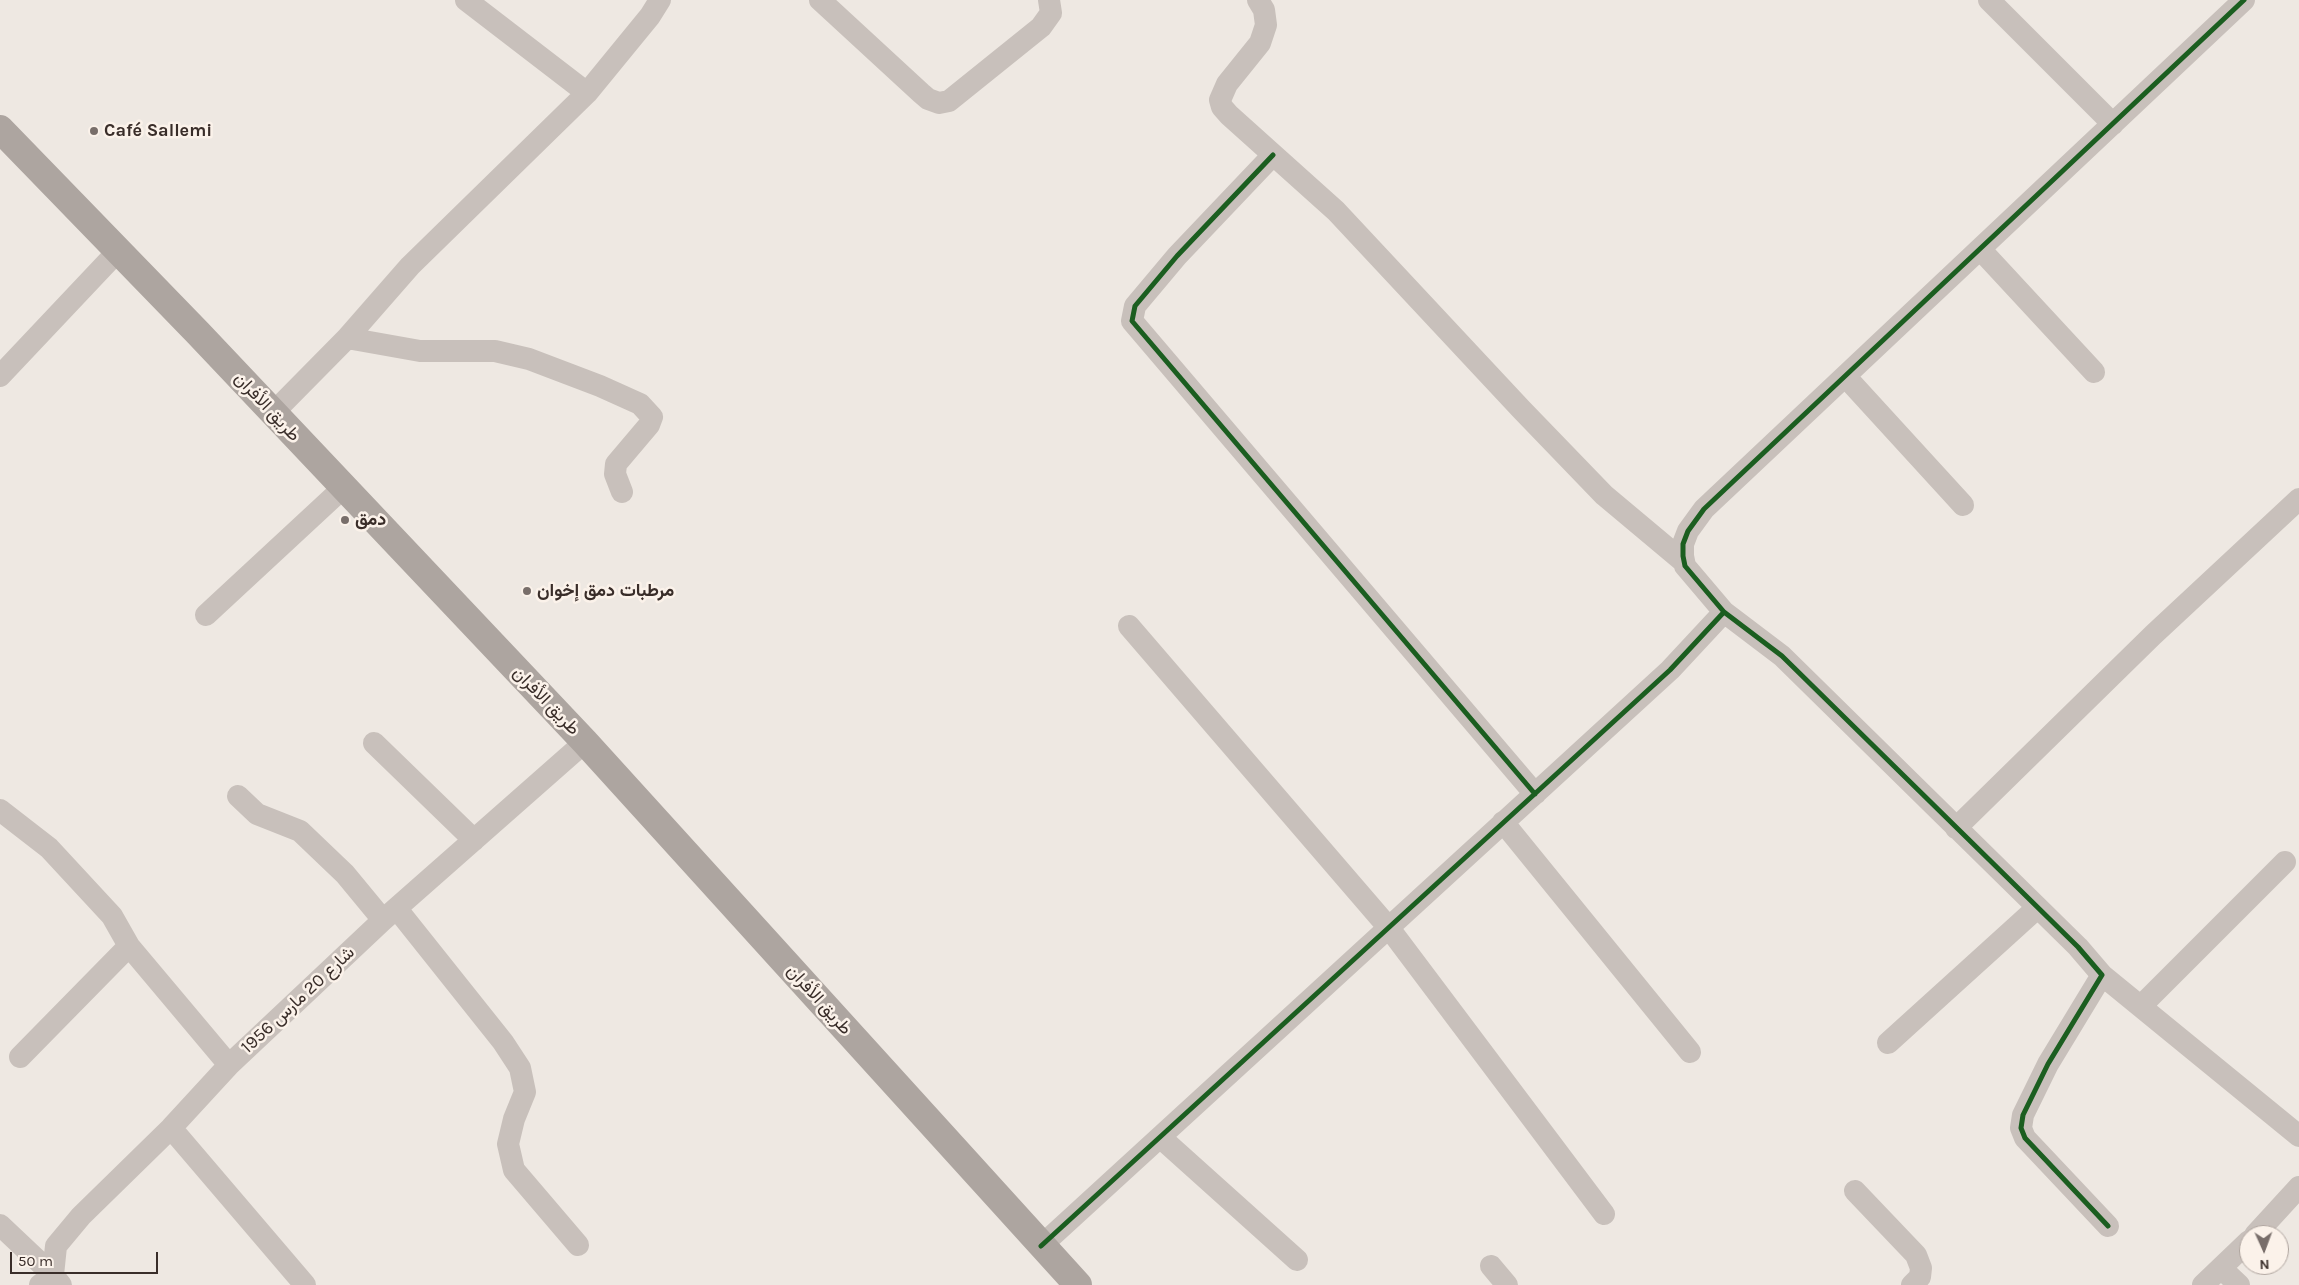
<!DOCTYPE html>
<html>
<head>
<meta charset="utf-8">
<style>
	body { margin:0 }
	#map { position:relative; width:2299px; height:1285px; overflow:hidden; background:#eee8e2; font-family:Karla,sans-serif }
	canvas { display:block }
	.north { position:absolute; left:2239px; top:1225px; width:50px; height:50px; box-sizing:border-box; background:#fbf2ea; border:1px solid #ada39d; border-radius:50%; rotate:178deg; font-size:14px; font-weight:700; line-height:20px; text-align:center; color:#392d29 }
	.north::after { content:''; display:block; margin:auto; width:18px; height:22px; background:#786e6a; clip-path:polygon(50% 0,100% 100%,50% 72%,0 100%) }
	.scale { position:absolute; left:10px; top:1252px; width:148px; height:22px; box-sizing:border-box; border:2px solid #392d29; border-top:0; padding-left:6px; font-size:15px; line-height:18px; white-space:nowrap; color:#392d29; -webkit-text-stroke:4px #fbf2ea; paint-order:stroke }
</style>
</head>
<body>
<div id="map">
<canvas width="2299" height="1285"></canvas>
<div class="north">N</div>
<div class="scale">50 m</div>
</div>
<script>
const ctx = document.querySelector('canvas').getContext('2d');
ctx.lineJoin = 'round';
function toPath(rows) {
  const path = new Path2D();
  for (const r of rows) {
    path.moveTo(r[0], r[1]);
    for (let i = 2; i < r.length; i += 2) path.lineTo(r[i], r[i + 1]);
  }
  return path;
}
function stroke(path, color, width, dash) {
  ctx.strokeStyle = color;
  ctx.lineWidth = width;
  ctx.lineCap = dash ? 'butt' : 'round';
  ctx.setLineDash(dash || []);
  ctx.stroke(path);
}
function drawText(font, color, halo, rows, align = 'center') {
  ctx.font = font + ' Karla,Vazirmatn,sans-serif';
  ctx.lineWidth = 5;
  ctx.setLineDash([]);
  ctx.textBaseline = 'middle';
  ctx.strokeStyle = halo;
  ctx.fillStyle = color;
  for (const [text, x, y, turn = 0] of rows) {
    ctx.save();
    ctx.translate(x, y);
    ctx.rotate((+turn || 0) * Math.PI / 180);
    ctx.textAlign = isNaN(turn) ? turn : align;
    if (halo) ctx.strokeText(text, 0, 0);
    ctx.fillText(text, 0, 0);
    ctx.restore();
  }
}
const minor = toPath([
	[466,0,587,93],
	[820,0,921,93,928,99,939,103,949,101,1041,27,1051,13,1049,0],
	[1258,0,1264,10,1266,25,1260,43,1227,84,1220,100,1222,107,1229,115,1336,211,1521,409,1604,495,1684,562],
	[1989,0,2113,124],
	[1273,155,1177,256,1135,306,1132,321,1535,794],
	[1980,249,2094,372],
	[347,338,420,351,495,351,529,359,600,386,640,404,652,417,649,425,616,464,615,474,622,492],
	[0,376,118,251],
	[1845,376,1963,505],
	[273,413,347,338,410,266,587,93,650,16,660,0],
	[1724,612,1782,656,2078,947,2102,975,2048,1064,2023,1115,2021,1128,2025,1138,2108,1226],
	[206,615,343,488],
	[1129,626,1389,928,1604,1214],
	[374,743,474,840],
	[238,796,257,814,300,831,345,874,383,920],
	[0,810,49,848,112,916,129,946,229,1065],
	[1503,822,1690,1052],
	[1956,828,2153,635,2299,499],
	[397,909,503,1042,520,1068,525,1092,514,1119,508,1144,514,1170,578,1245],
	[2102,975,2299,1136],
	[2141,1006,2285,862],
	[1888,1043,2037,908],
	[20,1057,129,946],
	[171,1128,305,1285],
	[1160,1137,1297,1260],
	[1855,1191,1916,1255,1921,1268,1920,1277,1912,1285],
	[0,1225,53,1275,40,1285],
	[2255,1235,2299,1187],
	[1041,1246,1670,670,1724,612,1685,566,1683,556,1683,544,1688,531,1704,509,2244,0],
	[1491,1266,1507,1285],
	[2221,1268,2239,1285],
	[61,1285,53,1275,56,1246,81,1216,171,1128,229,1065,314,985,383,920,585,742],
	[2203,1285,2249,1241]
]);
const major = toPath([
	[0,129,198,333,585,742,1078,1285]
]);
const cycleway = toPath([
	[1273,155,1177,256,1135,306,1132,321,1535,794],
	[1724,612,1782,656,2078,947,2102,975,2048,1064,2023,1115,2021,1128,2025,1138,2108,1226],
	[1041,1246,1670,670,1724,612,1685,566,1683,556,1683,544,1688,531,1704,509,2244,0]
]);
const markers = [
	[94,131,5,"#786e6a"],
	[345,520,5,"#786e6a"],
	[527,591,5,"#786e6a"]
];
const poiNames = [
	["Café Sallemi",104,131],
	["دمق",355,520],
	["مرطبات دمق إخوان",537,591]
];
const streetNames = [
	["طريق الأفران",267,407,47],
	["طريق الأفران",546,701,46],
	["شارع 20 مارس 1956",298,1000,-43],
	["طريق الأفران",819,1000,48]
];
stroke(minor, '#c8c0bb', 22);
stroke(major, '#ada5a0', 28);
stroke(cycleway, '#1b5e20', 5);
for (const [x, y, r, color] of markers) {
  const dot = new Path2D();
  dot.arc(x, y, r, 0, 2 * Math.PI);
  ctx.fillStyle = color;
  ctx.fill(dot);
  stroke(dot, '#fbf2ea', 2);
}
drawText('bold 18px', '#392d29', '#fbf2ea', poiNames, 'left');
drawText('18px', '#392d29', '#fbf2ea', streetNames);
</script>
</body>
</html>
